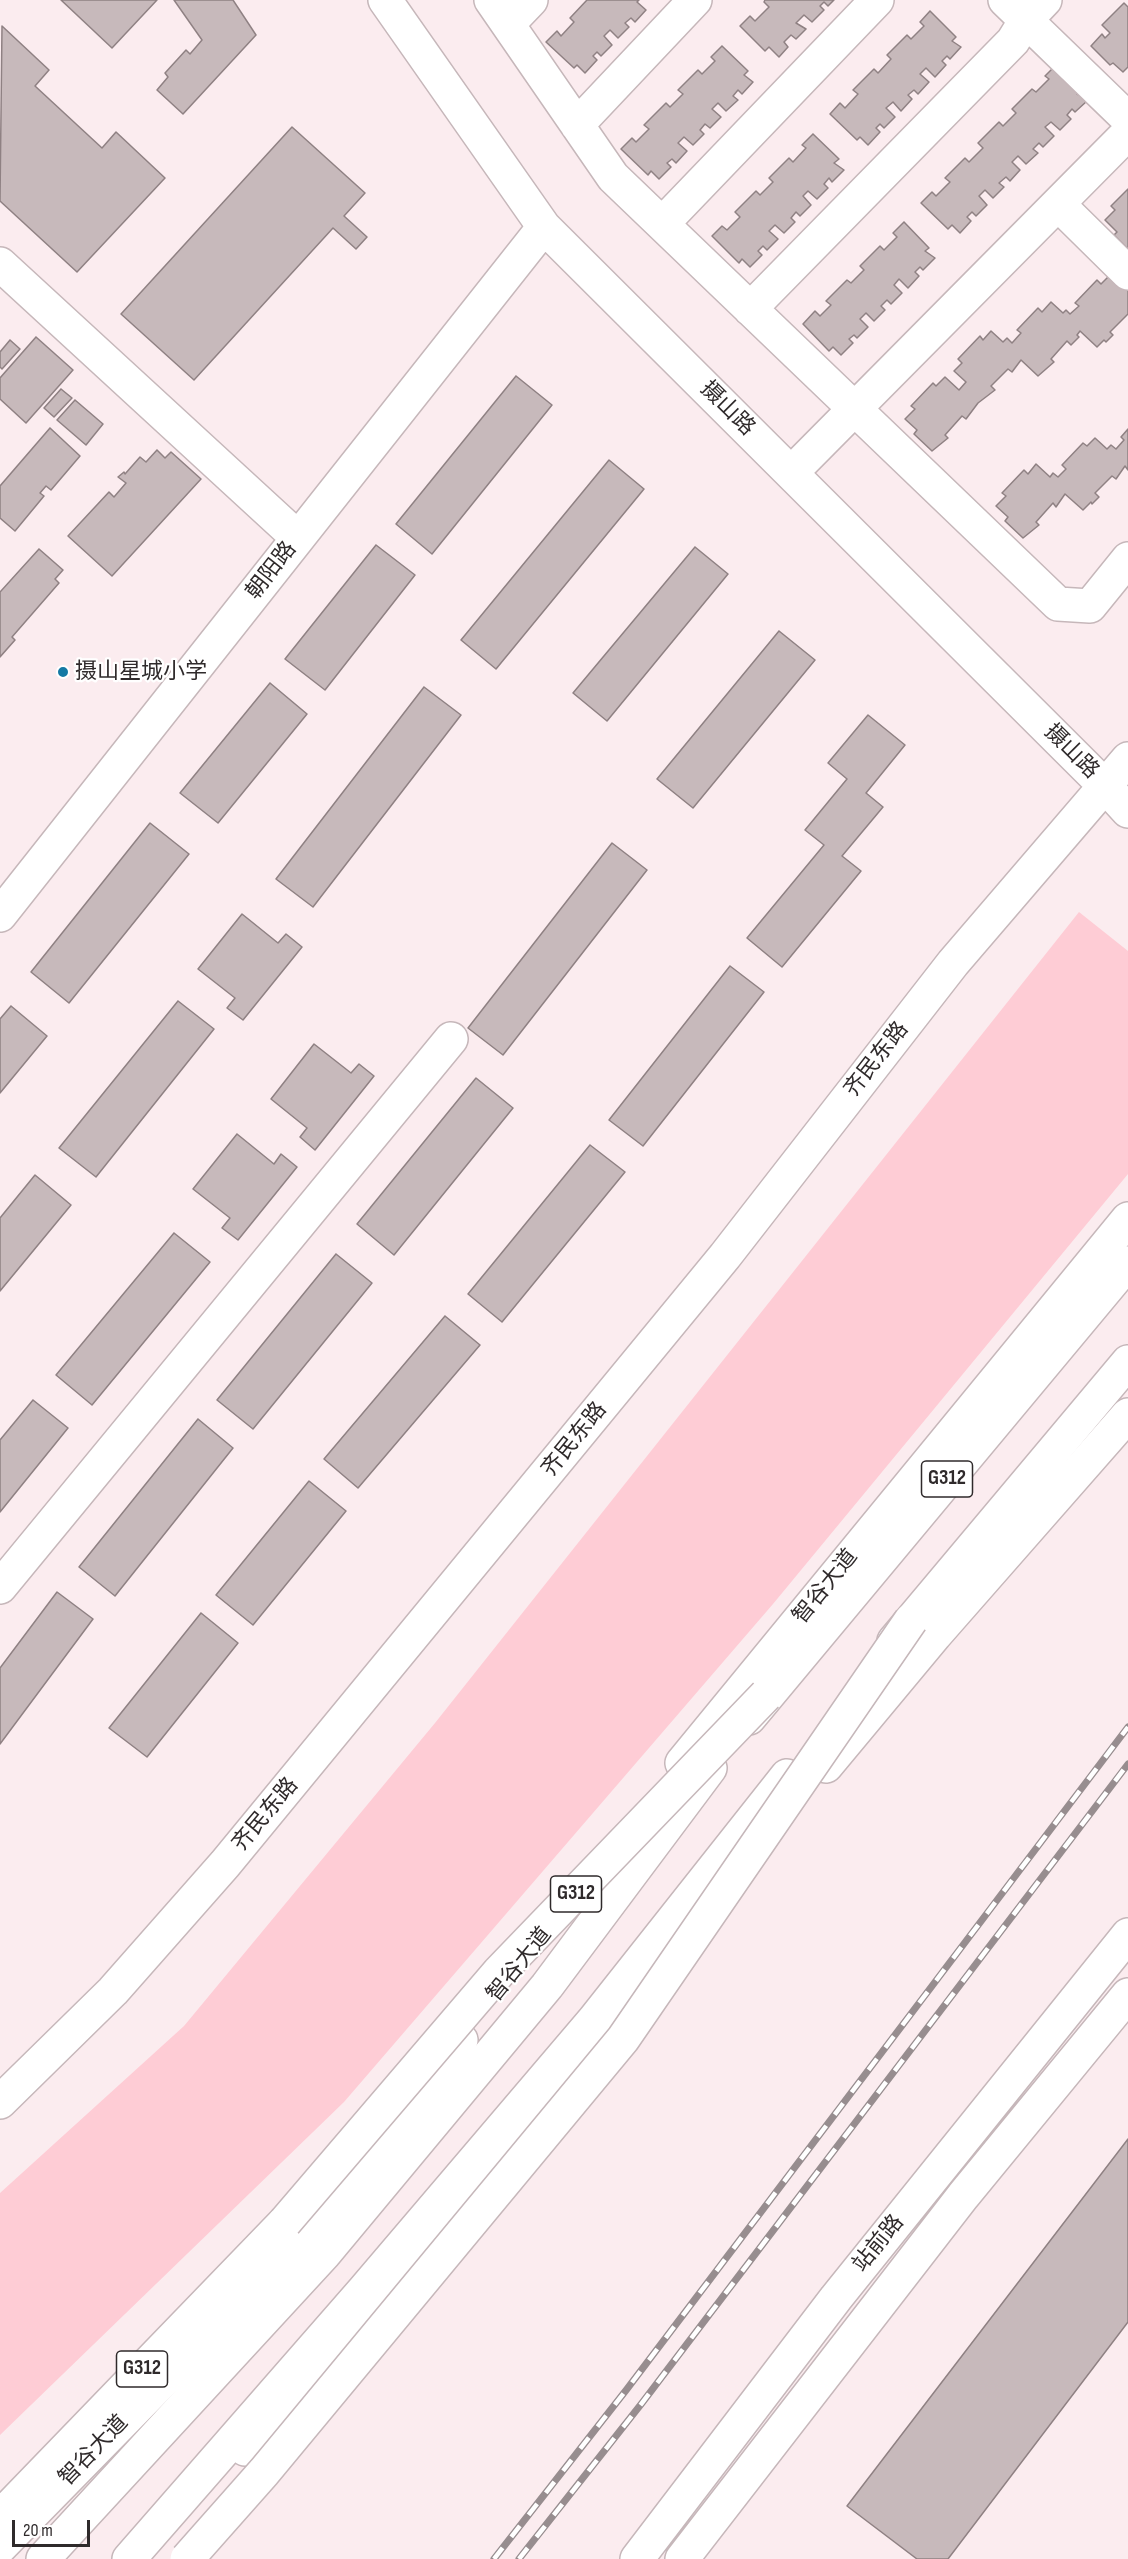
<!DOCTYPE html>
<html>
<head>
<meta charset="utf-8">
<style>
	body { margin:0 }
	#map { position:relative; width:1128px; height:2559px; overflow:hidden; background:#fbecef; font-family:"Sofia Sans Condensed",sans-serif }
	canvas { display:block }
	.scale { position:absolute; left:12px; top:2520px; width:78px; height:27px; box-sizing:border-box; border:3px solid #2f2a2b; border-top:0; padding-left:8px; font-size:18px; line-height:21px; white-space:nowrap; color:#2f2a2b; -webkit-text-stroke:4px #fff; paint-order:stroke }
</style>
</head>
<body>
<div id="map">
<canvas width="1128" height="2559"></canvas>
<div class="scale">20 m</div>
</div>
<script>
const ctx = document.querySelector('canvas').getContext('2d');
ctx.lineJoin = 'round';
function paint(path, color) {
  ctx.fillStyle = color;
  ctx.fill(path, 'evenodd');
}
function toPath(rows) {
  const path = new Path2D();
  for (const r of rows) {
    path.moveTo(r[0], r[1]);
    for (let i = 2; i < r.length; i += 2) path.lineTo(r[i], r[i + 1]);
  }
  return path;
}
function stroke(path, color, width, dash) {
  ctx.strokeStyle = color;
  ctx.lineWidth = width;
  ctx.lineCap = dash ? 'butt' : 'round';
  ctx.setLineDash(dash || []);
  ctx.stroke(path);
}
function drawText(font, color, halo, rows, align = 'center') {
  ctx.font = font + ' "Sofia Sans Condensed","Noto Sans SC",sans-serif';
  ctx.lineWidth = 4.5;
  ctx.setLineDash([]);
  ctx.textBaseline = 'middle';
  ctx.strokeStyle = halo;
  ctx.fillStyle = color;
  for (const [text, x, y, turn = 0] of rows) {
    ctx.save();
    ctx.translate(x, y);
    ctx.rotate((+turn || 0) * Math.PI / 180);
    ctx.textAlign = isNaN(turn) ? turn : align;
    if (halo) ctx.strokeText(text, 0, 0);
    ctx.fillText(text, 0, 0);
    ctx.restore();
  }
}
const green = toPath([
	[1079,912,1128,951,1128,1174,773,1604,344,2102,0,2435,0,2193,184,2026,435,1723]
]);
const building = toPath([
	[61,0,157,0,112,48,61,0],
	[174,0,233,0,256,35,183,114,157,90,168,77,165,73,186,50,190,54,202,40,174,0],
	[587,0,639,0,637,2,646,10,635,22,631,18,625,23,629,27,618,38,610,30,604,36,612,45,601,56,597,52,593,56,597,60,585,73,577,65,574,68,546,42,557,31,561,36,574,22,570,18,587,0],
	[765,0,834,0,828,6,824,2,820,6,824,10,812,22,804,15,796,23,806,29,796,39,791,35,784,42,788,47,779,57,769,47,765,51,740,26,750,16,755,21,769,7,764,2,765,0],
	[1124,3,1128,7,1128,67,1123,72,1113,63,1110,65,1091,46,1102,34,1105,38,1110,33,1102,25,1124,3],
	[930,11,956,37,952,41,961,47,950,59,947,56,942,61,946,65,935,77,926,68,920,74,929,82,918,94,914,90,908,95,912,99,901,111,893,102,886,108,895,117,884,128,880,124,876,128,880,132,868,145,860,137,857,140,830,114,840,103,845,108,858,94,853,90,874,69,878,73,891,59,887,55,907,35,911,39,924,26,920,22,930,11],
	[2,26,49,70,35,86,102,148,116,132,165,178,77,272,0,201,2,26],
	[722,46,748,71,744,75,753,82,742,94,738,90,733,96,738,100,726,111,718,103,712,109,721,117,710,128,705,124,700,130,704,134,693,145,684,137,678,143,687,151,676,163,672,159,667,163,671,167,659,179,651,171,648,175,621,149,632,138,636,142,649,129,644,125,666,103,670,107,683,94,678,90,698,70,702,74,715,61,711,57,722,46],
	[1056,65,1081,90,1077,94,1087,101,1075,112,1072,109,1067,115,1071,119,1060,130,1051,122,1045,127,1054,136,1043,147,1039,143,1033,149,1038,153,1026,164,1018,156,1012,162,1020,170,1010,181,1006,177,999,183,1004,187,993,198,985,190,979,196,987,205,976,216,972,212,967,217,971,221,960,233,952,225,948,229,921,203,932,192,936,196,950,182,945,178,965,158,969,162,983,148,978,143,999,122,1003,126,1016,113,1012,109,1032,89,1036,92,1049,79,1045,76,1056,65],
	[292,127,365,193,344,216,367,237,356,249,333,228,194,380,121,314,292,127],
	[813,134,839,159,834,163,844,170,832,182,829,178,824,184,828,188,817,199,808,191,803,196,811,205,800,216,796,212,791,218,795,222,784,233,775,225,769,231,778,239,767,250,763,246,758,251,762,255,750,267,742,259,739,263,712,236,722,226,727,230,740,217,735,212,756,191,760,195,773,182,769,178,789,158,793,162,806,148,802,145,813,134],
	[1128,189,1128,249,1114,235,1117,232,1105,220,1115,210,1111,206,1128,189],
	[904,222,929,248,925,251,935,258,923,270,920,267,915,272,919,276,908,288,899,279,894,285,902,293,891,304,887,300,881,306,885,310,874,321,866,313,860,319,868,327,857,338,854,335,849,339,853,343,841,355,833,347,829,351,803,324,815,311,820,316,831,305,826,301,847,280,851,283,864,270,860,266,880,246,884,250,897,237,893,233,904,222],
	[1110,275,1128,285,1128,314,1110,332,1113,335,1106,342,1104,340,1097,347,1080,331,1077,335,1079,337,1071,345,1067,341,1051,359,1054,362,1038,376,1021,360,1012,372,1008,369,991,386,995,390,978,403,966,419,962,416,945,435,948,438,932,451,914,434,917,430,905,419,915,409,911,406,933,383,936,386,945,377,959,390,966,382,954,371,962,363,958,359,980,336,983,340,991,331,1003,342,1007,338,1012,343,1021,333,1017,330,1038,308,1042,312,1051,302,1063,313,1066,310,1070,314,1079,306,1075,303,1097,280,1101,284,1110,275],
	[36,337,73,370,26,423,0,399,0,378,36,337],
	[10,340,20,349,2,369,0,367,0,352,10,340],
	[516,376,552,405,432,554,396,524,516,376],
	[61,389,72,398,54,417,44,408,61,389],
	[75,400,103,424,86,445,57,420,75,400],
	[50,428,80,456,51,490,46,486,40,493,44,496,15,531,0,518,0,486,50,428],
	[1128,429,1128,470,1125,466,1116,479,1112,476,1095,493,1099,497,1092,504,1091,502,1083,510,1065,494,1056,507,1053,503,1036,522,1039,525,1023,538,1005,521,1008,517,996,506,1006,496,1002,493,1024,470,1028,474,1036,464,1050,477,1053,473,1058,477,1066,469,1062,465,1083,443,1087,446,1095,438,1107,449,1111,445,1116,449,1124,440,1121,437,1128,429],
	[157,450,165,458,171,452,201,479,112,576,68,536,109,492,114,497,126,483,118,477,124,472,125,474,140,457,146,462,157,450],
	[609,460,644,489,496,669,461,640,609,460],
	[376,545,415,575,325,690,285,659,376,545],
	[695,547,728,574,607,721,573,693,695,547],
	[39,549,63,570,55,579,59,583,12,637,15,640,0,657,0,592,39,549],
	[779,631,815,660,693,808,657,779,779,631],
	[270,683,307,714,218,823,180,793,270,683],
	[424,687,461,715,313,907,276,879,424,687],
	[868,715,905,745,866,793,883,807,842,856,861,871,782,967,747,938,824,845,805,830,847,779,828,763,868,715],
	[150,823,189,854,69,1003,31,972,150,823],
	[612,843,647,870,503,1055,468,1028,612,843],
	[242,914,278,943,286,934,302,947,243,1020,227,1008,235,998,198,969,242,914],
	[730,966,764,992,643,1146,609,1120,730,966],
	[178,1001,214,1029,96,1177,59,1148,178,1001],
	[11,1006,47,1036,0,1093,0,1019,11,1006],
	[314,1044,351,1073,359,1064,374,1076,315,1150,300,1137,307,1128,271,1099,314,1044],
	[476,1078,513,1108,394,1255,357,1224,476,1078],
	[237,1134,274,1164,281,1154,297,1167,238,1240,222,1228,230,1218,193,1189,237,1134],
	[590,1145,625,1172,502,1322,468,1294,590,1145],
	[35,1175,71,1205,0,1291,0,1218,35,1175],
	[174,1233,210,1262,92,1405,56,1375,174,1233],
	[336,1254,372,1283,253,1429,217,1400,336,1254],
	[445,1316,480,1345,358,1488,324,1459,445,1316],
	[33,1400,68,1428,0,1512,0,1440,33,1400],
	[198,1419,233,1448,115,1596,79,1567,198,1419],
	[309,1481,346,1511,253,1625,216,1595,309,1481],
	[57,1592,93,1619,0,1744,0,1668,57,1592],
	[201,1613,238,1643,147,1757,109,1728,201,1613],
	[1128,2139,1128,2322,948,2559,917,2559,847,2506,1128,2139]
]);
const minor = toPath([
	[385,0,544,227,1106,787],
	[491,0,613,177,1058,604,1090,606,1128,559],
	[1005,0,1128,119],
	[508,24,531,0],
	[577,125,695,0],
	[1058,204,1128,273],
	[662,224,877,0],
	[0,264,298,538],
	[750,309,1013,41,1026,20,1045,0],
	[791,473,1128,133],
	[0,915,544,227],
	[0,1587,451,1039],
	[0,2102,113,1991,225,1864,725,1256,953,963,1128,759],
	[637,2559,836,2298,1128,1935],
	[682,2559,963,2196,1128,1995]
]);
const major = toPath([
	[1106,787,1128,811],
	[682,1763,1128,1219],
	[826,1766,935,1635,1128,1415],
	[245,2449,370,2317,646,1984],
	[0,2547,303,2238,461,2040]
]);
const highway = toPath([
	[894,1641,1128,1362],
	[749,1718,1128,1263],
	[0,2517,285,2222],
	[43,2559,325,2253,547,1986,710,1768],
	[129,2559,364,2290,594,2020,787,1776]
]);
const rail = toPath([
	[494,2559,627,2389,1128,1727],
	[519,2559,642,2403,1128,1764]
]);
const highwayBridge = toPath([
	[285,2222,499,1972,766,1695],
	[187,2559,264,2472,623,2039,911,1620]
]);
const markers = [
	[63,672,6,"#1479a4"]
];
const shields = [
	[947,1479,51],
	[576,1894,51],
	[142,2369,51]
];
const shieldNames = [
	["G312",947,1479],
	["G312",576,1894],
	["G312",142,2369]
];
const streetNames = [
	["摄山路",727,409,45],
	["朝阳路",272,571,-52],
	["摄山路",1071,752,45],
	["齐民东路",877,1060,-52],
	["齐民东路",575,1440,-51],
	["智谷大道",826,1587,-51],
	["齐民东路",266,1815,-50],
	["智谷大道",520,1965,-51],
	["站前路",879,2244,-51],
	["智谷大道",94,2451,-46]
];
const poiNames = [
	["摄山星城小学",75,672]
];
paint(green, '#feccd5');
paint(building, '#c7b9bb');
stroke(building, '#8f8183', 1.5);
stroke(minor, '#c6b7ba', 36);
stroke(major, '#c6b7ba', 36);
stroke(highway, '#c6b7ba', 36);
stroke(minor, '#fff', 33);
stroke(major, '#fff', 33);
stroke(highway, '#fff', 33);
stroke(rail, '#978d8f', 7);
stroke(rail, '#fff', 4.5, [14]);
stroke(highwayBridge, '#c6b7ba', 36, []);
stroke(highwayBridge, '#fff', 33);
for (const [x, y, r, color] of markers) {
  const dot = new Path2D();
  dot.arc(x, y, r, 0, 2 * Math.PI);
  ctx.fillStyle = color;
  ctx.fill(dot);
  stroke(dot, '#fff', 2);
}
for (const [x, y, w] of shields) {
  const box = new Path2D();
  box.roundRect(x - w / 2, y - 18, w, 36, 4.5);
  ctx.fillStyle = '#fff';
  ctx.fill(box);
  stroke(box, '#2f2a2b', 1.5);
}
drawText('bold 21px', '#2f2a2b', null, shieldNames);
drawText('22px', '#2f2a2b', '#fff', streetNames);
drawText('22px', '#2f2a2b', '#fff', poiNames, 'left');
</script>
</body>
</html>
